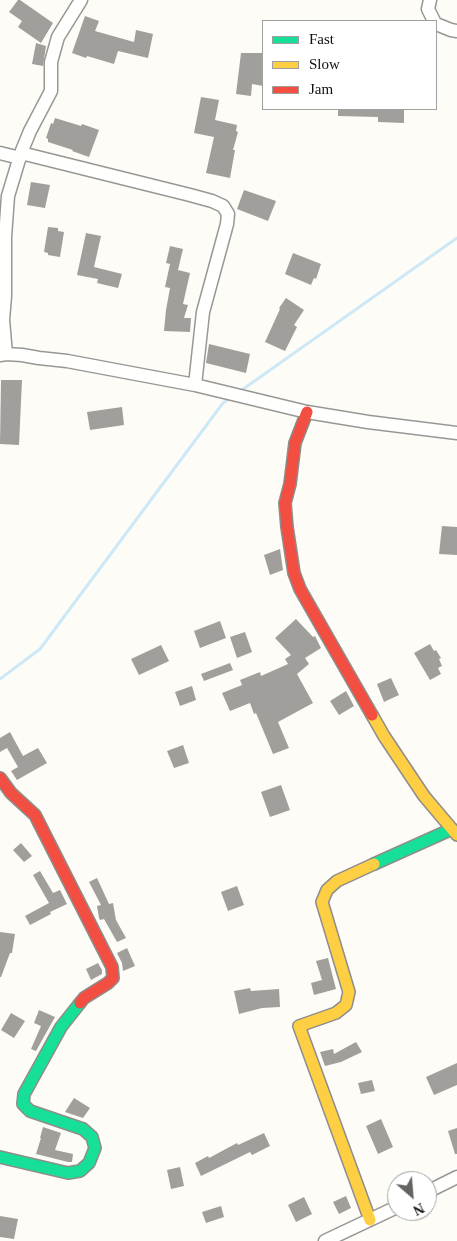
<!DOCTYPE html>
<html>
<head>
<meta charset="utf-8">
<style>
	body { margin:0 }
	#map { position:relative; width:457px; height:1241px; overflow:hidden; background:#fdfcf7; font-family:Georgia,serif }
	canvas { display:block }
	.legend { position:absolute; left:262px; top:20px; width:175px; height:90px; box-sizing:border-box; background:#fff; border:1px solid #a0a0a0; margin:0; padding:6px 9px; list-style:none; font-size:15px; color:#111 }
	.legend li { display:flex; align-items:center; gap:10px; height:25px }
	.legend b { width:25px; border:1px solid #a0a0a0 }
	.north { position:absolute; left:387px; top:1171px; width:50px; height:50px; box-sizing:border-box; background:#fff; border:1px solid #a0a0a0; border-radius:50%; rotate:153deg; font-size:14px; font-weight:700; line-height:20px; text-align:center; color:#111 }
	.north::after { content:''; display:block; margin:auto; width:18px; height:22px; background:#646362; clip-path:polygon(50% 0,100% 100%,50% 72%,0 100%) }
</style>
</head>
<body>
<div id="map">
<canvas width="457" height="1241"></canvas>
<ul class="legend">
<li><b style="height:6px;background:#16e098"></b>Fast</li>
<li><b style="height:6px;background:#ffcf43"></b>Slow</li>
<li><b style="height:6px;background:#f24e42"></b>Jam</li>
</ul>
<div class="north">N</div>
</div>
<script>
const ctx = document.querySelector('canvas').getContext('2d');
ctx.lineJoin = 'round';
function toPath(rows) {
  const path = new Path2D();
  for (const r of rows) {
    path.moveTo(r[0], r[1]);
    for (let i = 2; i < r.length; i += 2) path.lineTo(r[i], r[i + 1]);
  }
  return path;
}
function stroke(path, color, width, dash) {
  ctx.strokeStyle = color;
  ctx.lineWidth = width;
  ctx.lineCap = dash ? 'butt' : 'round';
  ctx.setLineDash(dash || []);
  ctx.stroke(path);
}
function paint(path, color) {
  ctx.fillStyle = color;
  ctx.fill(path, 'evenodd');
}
const stream = toPath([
	[239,392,457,238],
	[0,679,40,649,223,403,230,398]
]);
const building = toPath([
	[18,0,20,0,53,23,41,43,18,27,22,21,9,12],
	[85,16,99,21,95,31,134,42,136,30,153,34,148,58,118,51,114,64,87,56,86,58,72,53],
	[36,43,46,46,43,66,32,64],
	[241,53,263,53,263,86,252,84,251,96,236,94],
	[201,97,219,100,215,120,237,125,236,131,238,132,233,150,235,150,230,178,206,173,214,137,194,133],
	[338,109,404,109,404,123,378,122,378,117,338,116],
	[55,118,81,126,82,124,99,130,89,157,72,151,73,150,48,142,48,139,46,138,51,123,53,124],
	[31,182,50,185,45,208,27,205],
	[244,190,276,201,268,221,237,209],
	[48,227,58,228,58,231,64,232,60,257,48,255,48,253,44,252],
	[86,233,101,236,94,267,122,274,118,288,97,283,98,279,77,275],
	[170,246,183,249,178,270,190,273,183,304,188,305,184,318,191,318,190,332,164,331,166,310,170,288,165,287,170,264,166,263],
	[293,253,321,264,316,279,314,278,311,285,285,274],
	[286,298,304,310,294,325,297,327,285,351,265,342,280,309,279,308],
	[209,344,250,354,246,373,206,363],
	[1,380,22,380,19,445,0,444],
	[122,407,124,425,90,430,87,412],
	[442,526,457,527,457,555,439,554],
	[280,549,283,570,270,575,264,555],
	[296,619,313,637,315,636,321,648,305,658,309,664,297,674,313,703,278,722,289,748,273,754,256,713,254,714,250,703,230,711,222,693,242,685,240,680,260,672,261,676,288,664,285,659,291,655,275,638],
	[220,621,226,638,200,648,194,631],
	[245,632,252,652,237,658,230,637],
	[430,644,434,651,436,650,441,658,439,659,442,666,438,668,441,674,430,680,414,653],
	[161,645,169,661,139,675,131,659],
	[230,663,233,670,204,681,201,674],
	[391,678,399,695,384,702,377,684],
	[192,686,196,700,180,706,175,692],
	[346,691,354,706,339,715,330,701],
	[10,732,23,756,38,748,47,763,17,780,11,771,18,767,7,748,0,752,0,738],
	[183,745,189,763,174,768,167,751],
	[281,785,290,810,270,817,261,792],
	[21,843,32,856,24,862,13,850],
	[40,871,53,893,60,890,67,904,50,912,51,914,30,925,25,916,49,903,33,875],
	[97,878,109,904,113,903,116,920,126,938,117,942,104,919,100,920,99,918,97,906,101,905,89,882],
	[237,886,244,905,228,911,221,892],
	[0,932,15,934,12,953,10,953,1,977,0,977],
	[127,948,135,966,123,971,122,963,117,953],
	[328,958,336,989,314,995,311,983,322,980,316,961],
	[98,963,102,970,102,974,91,980,86,969],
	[250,988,251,991,279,989,280,1007,262,1008,239,1014,234,991],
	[39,1010,55,1017,36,1051,31,1049,41,1026,34,1023],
	[11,1013,25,1021,14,1038,1,1030],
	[356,1042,362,1052,341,1062,325,1066,320,1052,333,1049,334,1054],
	[457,1063,457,1085,434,1095,426,1077],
	[372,1080,375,1091,361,1094,358,1083],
	[74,1098,90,1108,83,1118,65,1112],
	[381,1119,393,1147,378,1154,366,1126],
	[43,1127,61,1133,55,1150,73,1154,72,1162,68,1162,36,1154,41,1138,40,1138],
	[457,1128,457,1154,455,1154,448,1131],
	[264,1133,270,1146,252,1155,250,1152,201,1176,195,1163,208,1156,209,1158,237,1143,238,1145],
	[180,1167,184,1186,171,1189,167,1170],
	[346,1196,351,1208,339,1214,333,1202],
	[304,1197,312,1214,296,1222,288,1205],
	[221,1206,224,1217,206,1223,202,1212],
	[0,1216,18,1219,14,1239,0,1237]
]);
const street = toPath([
	[430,0,428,9,434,21],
	[436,24,451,30,457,31],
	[0,153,20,158],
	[21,153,190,195,212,201,223,206,228,214,227,224,203,312,195,385],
	[6,354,3,320,5,296,5,237,8,196,21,153,30,131,51,91,51,62,58,37,81,0],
	[0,355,6,354,22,355,39,358,67,361,195,385,307,412,368,422,457,433],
	[427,1192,457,1177],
	[325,1241,397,1207]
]);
const fast = toPath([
	[374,864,452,829],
	[0,1157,68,1173,80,1171,89,1163,95,1148,92,1137,83,1129,30,1111,23,1104,24,1094,61,1027,80,1003]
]);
const slow = toPath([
	[372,715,384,736,424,796,457,835],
	[370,1220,299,1026,336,1013,346,1005,349,992,322,902,327,890,337,881,374,864]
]);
const jam = toPath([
	[307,412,295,443,290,484,285,503,287,527,294,573,300,589,372,715],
	[0,778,11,793,35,815,112,967,113,978,108,983,84,998,80,1003]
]);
stroke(stream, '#cde8f7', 3);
paint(building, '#a19f9c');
stroke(street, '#979795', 15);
stroke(fast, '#8e8d8b', 14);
stroke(slow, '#8e8d8b', 14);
stroke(jam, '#8e8d8b', 14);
stroke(street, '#fffffe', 12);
stroke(fast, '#16e098', 11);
stroke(slow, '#ffcf43', 11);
stroke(jam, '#f24e42', 11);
</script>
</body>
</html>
